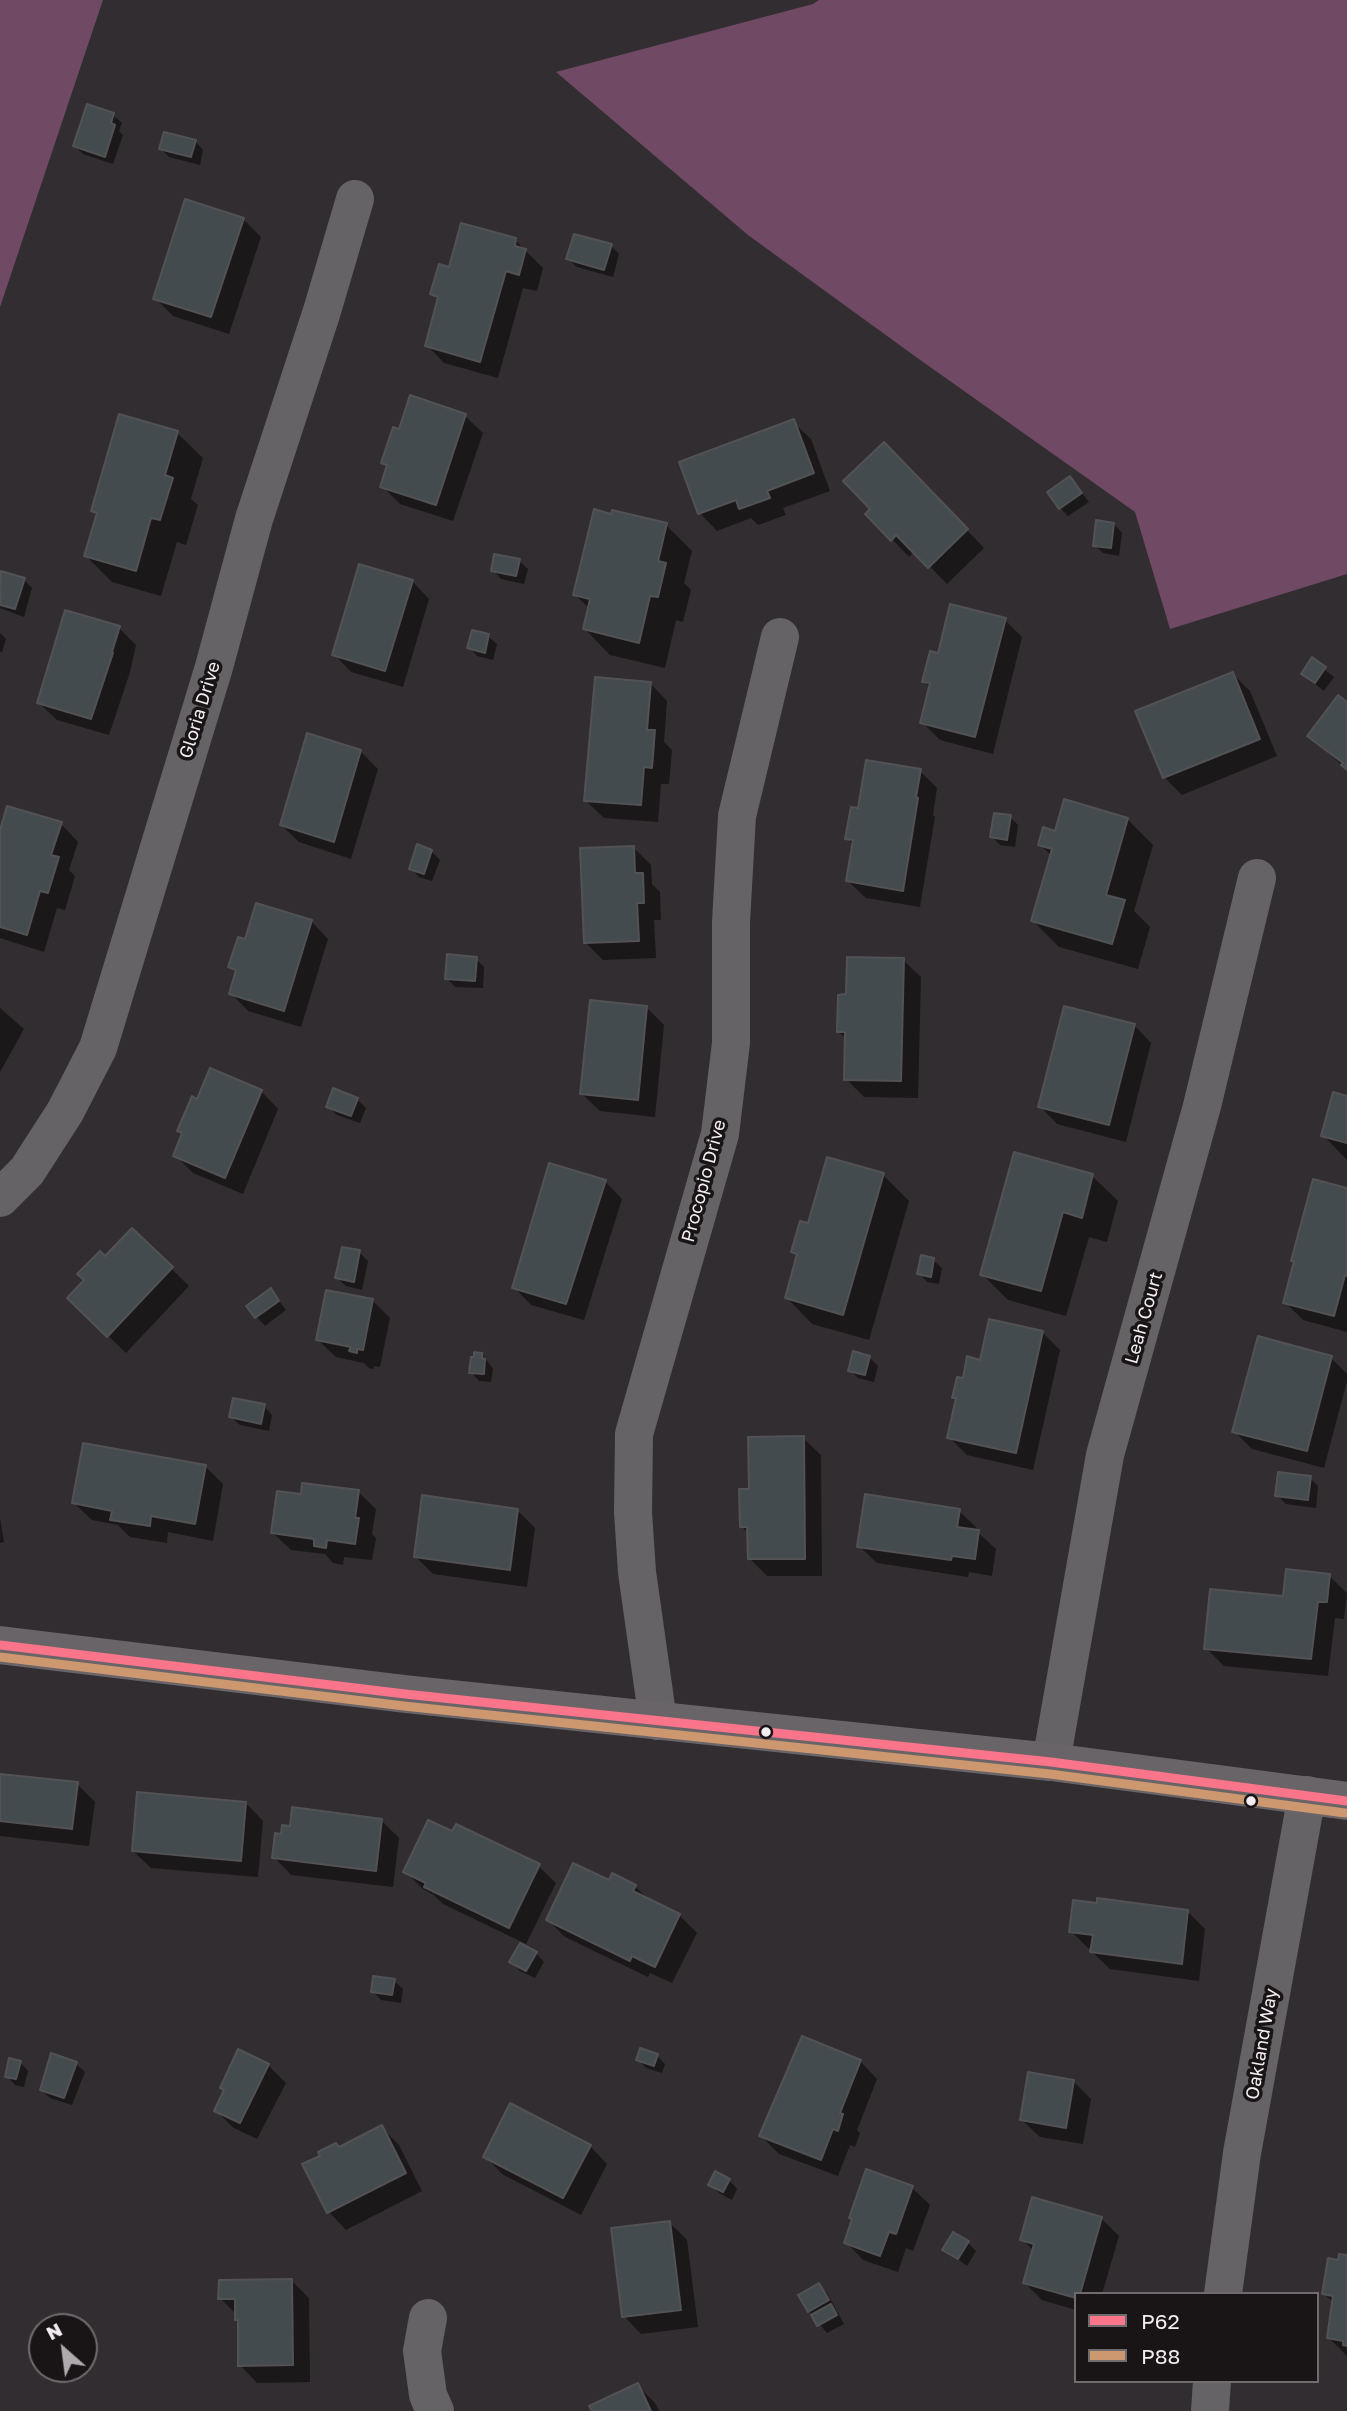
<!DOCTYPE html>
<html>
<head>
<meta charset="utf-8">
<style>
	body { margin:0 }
	#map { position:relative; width:1347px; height:2411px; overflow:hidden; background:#322d30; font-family:"Golos Text",sans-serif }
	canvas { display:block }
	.legend { position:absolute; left:1074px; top:2292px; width:245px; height:91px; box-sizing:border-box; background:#191517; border:2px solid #706b6e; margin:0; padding:9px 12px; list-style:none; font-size:21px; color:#f3edf1 }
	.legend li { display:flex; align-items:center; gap:14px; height:35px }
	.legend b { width:35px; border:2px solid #706b6e }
	.north { position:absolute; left:28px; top:2313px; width:70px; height:70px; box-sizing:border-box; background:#191517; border:2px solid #706b6e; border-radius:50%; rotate:332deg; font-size:19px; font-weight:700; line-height:28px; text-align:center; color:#f3edf1 }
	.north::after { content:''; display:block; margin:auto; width:24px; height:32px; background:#afaaad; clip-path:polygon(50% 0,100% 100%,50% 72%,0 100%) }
</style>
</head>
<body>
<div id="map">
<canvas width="1347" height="2411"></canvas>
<ul class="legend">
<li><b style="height:9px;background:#fa758a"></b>P62</li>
<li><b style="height:9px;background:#cd976f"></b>P88</li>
</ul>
<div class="north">N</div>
</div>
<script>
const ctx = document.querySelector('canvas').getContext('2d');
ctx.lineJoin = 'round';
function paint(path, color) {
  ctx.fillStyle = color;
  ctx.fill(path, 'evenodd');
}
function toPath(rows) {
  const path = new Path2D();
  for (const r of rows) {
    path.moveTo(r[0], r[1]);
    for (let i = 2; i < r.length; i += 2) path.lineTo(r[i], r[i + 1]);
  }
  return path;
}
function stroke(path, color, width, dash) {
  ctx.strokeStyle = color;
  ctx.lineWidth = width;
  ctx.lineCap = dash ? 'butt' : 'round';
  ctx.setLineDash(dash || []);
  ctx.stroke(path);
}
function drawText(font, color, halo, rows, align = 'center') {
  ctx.font = font + ' "Golos Text",sans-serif';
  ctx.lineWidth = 7;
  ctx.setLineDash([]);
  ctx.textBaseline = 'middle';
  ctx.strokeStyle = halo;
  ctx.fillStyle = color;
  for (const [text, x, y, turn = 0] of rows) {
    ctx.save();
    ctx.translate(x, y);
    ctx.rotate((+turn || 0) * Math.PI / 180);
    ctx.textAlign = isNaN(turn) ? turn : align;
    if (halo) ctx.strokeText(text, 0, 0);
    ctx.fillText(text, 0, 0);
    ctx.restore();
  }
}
const forest = toPath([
	[0,0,103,0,0,307],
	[819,0,1347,0,1347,574,1170,629,1135,512,916,357,748,235,556,72,813,4]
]);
const shadow = toPath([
	[113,115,122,123,119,131,123,135,113,164,83,154,75,146],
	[195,141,203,150,200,165,169,157,161,149],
	[243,219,261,237,229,334,173,316,155,298],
	[515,240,543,268,537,291,523,288,498,378,444,363,427,345,439,300,432,294,450,269],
	[611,246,619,254,613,277,577,267,568,259],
	[465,416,483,433,453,521,400,504,382,486,388,468,383,462,400,431],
	[793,422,811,439,830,491,783,508,786,515,758,525,751,518,717,531,700,513],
	[177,433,203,458,191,499,198,505,186,545,177,542,161,596,112,582,86,556,98,516,93,510],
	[901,461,984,548,947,584,915,551,909,557,868,514],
	[1070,478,1089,502,1068,516,1060,508],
	[1114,524,1122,533,1119,556,1103,553,1095,545],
	[666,525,692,551,684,583,691,590,683,622,676,620,665,668,610,655,585,629,590,609,575,595],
	[519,561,528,569,524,584,501,579,493,570],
	[2,573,24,580,32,588,24,617,0,608],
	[412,581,429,599,403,687,351,672,334,654],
	[1005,620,1022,637,993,754,940,740,922,722,931,688,924,681,939,655],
	[119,628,136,645,130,672,109,735,57,720,39,703],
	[0,633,6,639,2,652,0,652],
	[488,636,497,644,493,660,477,656,469,647],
	[1312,660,1334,677,1324,691,1303,674],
	[1233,674,1250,691,1277,756,1182,795,1164,777],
	[650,683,667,701,664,742,672,750,669,784,661,784,658,822,604,818,586,801],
	[1347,704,1347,770,1310,736],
	[309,736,361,752,378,769,351,859,299,842,281,825],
	[920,771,937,788,933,815,935,817,920,907,866,898,848,881,854,845,847,838,860,810],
	[1010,817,1018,825,1015,847,1000,845,992,836],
	[1127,819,1153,845,1134,911,1150,927,1138,969,1059,947,1033,921,1052,856,1040,845,1056,833],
	[61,824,78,842,69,870,75,876,65,910,57,908,44,952,0,938,0,836],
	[633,847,651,865,652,884,660,892,661,920,654,920,656,958,603,960,585,942],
	[431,851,440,860,432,881,419,877,411,868],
	[311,921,328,939,301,1027,248,1011,231,993,237,973,230,967,246,941],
	[476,959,484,967,483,988,455,987,447,978],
	[903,960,921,977,918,1098,864,1097,846,1079,847,1040,838,1031],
	[0,1008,24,1029,0,1072],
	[647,1008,664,1025,655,1117,600,1111,582,1094],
	[1134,1025,1151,1043,1126,1142,1057,1124,1040,1106],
	[261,1091,278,1109,243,1194,193,1173,175,1155,183,1135,179,1131,198,1101],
	[1347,1098,1347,1160,1323,1135],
	[357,1099,366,1108,360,1123,337,1115,328,1106],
	[883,1175,909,1201,869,1340,812,1324,787,1298,798,1257,793,1251,809,1225],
	[1092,1176,1118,1201,1107,1242,1089,1237,1066,1316,1008,1300,982,1274],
	[605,1181,622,1199,584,1320,531,1305,514,1287],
	[1347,1190,1347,1332,1303,1320,1285,1302,1296,1263,1293,1260],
	[132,1230,189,1286,126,1353,69,1298],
	[359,1252,368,1261,362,1290,346,1286,337,1278],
	[933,1260,942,1268,939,1284,927,1282,919,1273],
	[271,1290,286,1310,265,1326,248,1307],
	[372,1300,390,1318,380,1367,374,1366,374,1369,369,1368,364,1363,336,1357,318,1340],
	[1042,1332,1060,1350,1033,1470,967,1455,949,1437,957,1400,954,1397,964,1380,981,1362],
	[482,1354,493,1369,491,1382,479,1381,471,1372,476,1359],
	[870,1358,878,1366,874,1382,858,1378,850,1370],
	[1331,1358,1347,1374,1347,1381,1324,1468,1252,1449,1234,1431],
	[264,1406,272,1415,269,1431,240,1425,231,1417],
	[803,1438,821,1455,822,1576,767,1576,750,1559,749,1534,741,1526,750,1491],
	[205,1466,223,1484,213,1541,168,1532,167,1543,130,1537,118,1525,92,1520,74,1503],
	[1310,1478,1318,1486,1316,1508,1286,1504,1277,1495],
	[358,1492,376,1509,372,1534,376,1538,372,1560,344,1557,343,1565,333,1563,325,1554,291,1550,273,1533,302,1496],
	[518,1511,535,1528,527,1587,433,1574,415,1556],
	[959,1511,977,1528,976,1531,996,1549,992,1576,969,1572,968,1577,877,1563,859,1546],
	[0,1518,4,1542,0,1543],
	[1329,1576,1347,1593,1344,1619,1335,1618,1328,1676,1224,1666,1206,1648,1285,1598],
	[0,1776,77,1784,95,1802,89,1846,0,1836],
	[246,1803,263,1821,258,1877,151,1868,133,1851],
	[381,1820,399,1838,393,1887,291,1875,274,1857,282,1836],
	[538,1866,556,1883,526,1944,443,1904,434,1895,423,1889,405,1871],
	[610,1882,635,1886,649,1900,679,1915,697,1933,672,1983,650,1973,648,1977,565,1937,548,1920],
	[1098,1905,1188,1912,1205,1929,1199,1981,1110,1969,1092,1952,1092,1949,1089,1949,1071,1931],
	[536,1953,544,1962,535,1978,520,1971,511,1962],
	[394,1981,403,1989,401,2003,381,2000,373,1991],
	[238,2051,268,2065,286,2083,257,2139,234,2128,216,2111],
	[657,2056,665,2064,662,2073,646,2068,638,2059],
	[860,2061,877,2079,857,2130,860,2133,855,2147,850,2145,838,2176,779,2154,761,2136],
	[20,2062,28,2071,24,2087,15,2085,7,2076],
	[76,2064,85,2072,72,2105,50,2098,41,2090],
	[1074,2082,1091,2099,1083,2144,1040,2137,1022,2120],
	[381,2127,399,2145,422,2191,346,2230,329,2212,305,2165],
	[590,2146,607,2164,581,2215,502,2174,485,2156],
	[867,2171,912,2188,930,2205,913,2251,906,2248,898,2272,863,2260,846,2242,854,2221,851,2218],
	[729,2180,737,2189,732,2200,719,2193,710,2184],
	[1101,2218,1119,2236,1102,2294,1076,2294,1076,2310,1042,2300,1025,2283,1034,2251,1022,2239],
	[669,2222,687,2240,698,2327,641,2334,624,2316],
	[968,2243,976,2251,967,2266,944,2249],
	[1347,2257,1347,2356,1329,2338,1334,2303,1324,2294,1339,2262],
	[292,2281,309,2298,310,2382,257,2383,240,2365,239,2322,236,2314,220,2298],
	[818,2285,827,2293,844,2324,827,2333,809,2311],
	[637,2385,655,2403,659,2411,594,2411]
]);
const building = toPath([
	[87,104,114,113,111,123,115,125,105,157,73,146,87,104],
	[164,132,196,140,191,157,159,149,164,132],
	[185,199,244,218,211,317,153,299,185,199],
	[461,223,516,238,515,246,526,249,519,275,506,271,480,362,425,346,438,297,430,294,439,264,449,267,461,223],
	[574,234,612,244,604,270,566,259,574,234],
	[410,395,466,414,436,505,380,487,387,465,381,463,393,427,399,429,410,395],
	[119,414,178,431,165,475,173,478,160,520,151,518,136,571,84,556,97,513,91,511,119,414],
	[794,419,814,473,767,491,770,498,739,509,736,500,698,514,679,462,794,419],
	[884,442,968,529,928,568,896,535,891,541,865,514,870,509,843,481,884,442],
	[1070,476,1082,493,1059,509,1047,492,1070,476],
	[594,509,611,514,612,510,667,523,658,561,666,563,658,597,650,596,639,643,583,629,590,599,573,595,594,509],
	[1096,520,1114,523,1111,548,1093,546,1096,520],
	[494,554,520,559,516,576,491,571,494,554],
	[359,564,413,580,385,671,332,655,359,564],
	[1,571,25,578,15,609,0,605,1,571],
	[950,604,1006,618,975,737,920,723,930,683,922,682,930,651,938,653,950,604],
	[65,610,120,626,112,652,113,653,91,719,37,703,65,610],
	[472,630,489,634,485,653,467,648,472,630],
	[1312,657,1326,667,1315,683,1301,674,1312,657],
	[1233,672,1260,739,1163,778,1135,711,1233,672],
	[595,677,651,682,647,730,655,730,652,768,644,767,641,805,584,801,595,677],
	[1338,695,1347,702,1347,770,1341,765,1343,763,1307,736,1338,695],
	[307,733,361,750,334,842,280,825,307,733],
	[866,760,921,769,916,797,918,798,903,891,846,881,853,840,845,839,851,807,858,808,866,760],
	[1064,799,1128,818,1106,895,1125,900,1112,944,1031,921,1052,849,1038,845,1043,827,1055,831,1064,799],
	[7,806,62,822,51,855,59,857,48,893,40,891,27,935,0,927,0,830,7,806],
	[994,813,1011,815,1007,840,990,837,994,813],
	[417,844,432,850,424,874,409,869,417,844],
	[634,846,635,873,643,873,644,903,637,903,639,941,584,943,580,848,634,846],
	[256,903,312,920,284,1011,229,994,236,970,228,967,238,937,245,939,256,903],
	[447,954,477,957,475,981,445,979,447,954],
	[847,957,904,958,901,1081,844,1080,845,1032,837,1032,838,995,846,994,847,957],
	[590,1000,647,1006,638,1100,580,1094,590,1000],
	[1064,1006,1135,1024,1109,1125,1038,1107,1064,1006],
	[210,1068,262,1090,225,1178,173,1156,182,1133,177,1131,192,1096,197,1099,210,1068],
	[333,1088,358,1098,351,1116,326,1107,333,1088],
	[1333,1092,1347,1096,1347,1143,1321,1136,1333,1092],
	[1014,1152,1093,1174,1082,1218,1063,1212,1041,1291,980,1275,1014,1152],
	[827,1157,884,1173,843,1315,785,1298,797,1254,791,1252,800,1221,808,1223,827,1157],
	[549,1163,606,1180,566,1304,512,1288,549,1163],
	[1313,1179,1347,1188,1347,1276,1345,1275,1334,1316,1283,1303,1294,1261,1291,1261,1313,1179],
	[132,1228,173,1267,107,1337,67,1298,84,1280,77,1274,100,1251,105,1256,132,1228],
	[342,1247,360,1250,354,1282,335,1278,342,1247],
	[921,1255,934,1258,931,1277,917,1274,921,1255],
	[271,1288,279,1301,255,1318,246,1306,271,1288],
	[326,1290,373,1299,363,1350,357,1349,357,1353,349,1351,351,1347,316,1340,326,1290],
	[989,1319,1043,1331,1016,1453,947,1438,956,1398,952,1398,957,1377,963,1378,967,1356,980,1360,989,1319],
	[1258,1336,1332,1356,1307,1451,1232,1432,1258,1336],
	[853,1351,870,1356,865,1375,848,1371,853,1351],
	[474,1352,482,1353,482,1358,485,1359,484,1374,469,1373,471,1357,474,1357,474,1352],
	[233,1398,265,1404,261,1424,229,1417,233,1398],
	[804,1436,805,1559,748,1559,747,1527,740,1527,739,1489,749,1489,748,1437,804,1436],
	[83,1443,206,1465,195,1524,151,1516,150,1526,110,1520,112,1511,72,1503,83,1443],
	[1278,1472,1311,1476,1308,1500,1275,1496,1278,1472],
	[302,1483,359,1490,355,1518,359,1518,355,1544,327,1540,326,1548,314,1546,314,1539,271,1533,277,1491,301,1494,302,1483],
	[865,1494,960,1509,957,1527,979,1530,975,1559,952,1556,951,1560,857,1547,865,1494],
	[422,1495,518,1509,510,1570,414,1557,422,1495],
	[1286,1569,1330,1574,1327,1602,1318,1602,1311,1659,1204,1649,1210,1589,1283,1596,1286,1569],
	[0,1774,78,1782,72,1829,0,1821,0,1774],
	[137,1792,246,1802,241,1861,132,1851,137,1792],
	[292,1807,382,1819,376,1871,272,1858,275,1833,281,1834,282,1825,290,1826,292,1807],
	[428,1820,452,1831,456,1824,540,1864,509,1928,424,1887,426,1883,403,1872,428,1820],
	[573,1863,609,1880,612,1873,636,1885,633,1891,680,1914,655,1967,632,1956,630,1961,546,1920,573,1863],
	[1097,1898,1188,1910,1182,1964,1090,1952,1093,1935,1069,1932,1073,1900,1097,1903,1097,1898],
	[520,1943,537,1952,526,1971,509,1962,520,1943],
	[373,1976,395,1979,392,1995,371,1992,373,1976],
	[802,2036,861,2060,840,2113,843,2114,838,2131,833,2129,821,2160,759,2136,802,2036],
	[640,2048,658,2054,654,2066,636,2060,640,2048],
	[238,2049,269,2064,240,2123,214,2111,224,2090,220,2088,238,2049],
	[51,2053,77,2062,64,2098,40,2090,51,2053],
	[9,2058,21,2061,16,2079,5,2077,9,2058],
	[1028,2072,1074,2080,1066,2128,1020,2120,1028,2072],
	[510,2103,591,2145,563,2198,483,2157,510,2103],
	[382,2125,406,2173,327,2213,302,2164,320,2156,318,2152,336,2143,339,2147,382,2125],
	[866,2169,913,2186,896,2234,889,2232,880,2256,844,2243,852,2219,849,2218,866,2169],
	[715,2171,730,2179,723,2192,708,2185,715,2171],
	[1032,2197,1102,2217,1080,2294,1076,2294,1076,2298,1023,2283,1034,2244,1020,2240,1032,2197],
	[670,2221,681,2310,622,2317,611,2228,670,2221],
	[953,2232,969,2241,958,2259,942,2250,953,2232],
	[1339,2254,1347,2255,1347,2346,1343,2345,1343,2341,1327,2338,1333,2296,1322,2294,1328,2258,1338,2260,1339,2254],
	[292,2279,293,2365,238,2366,238,2320,235,2320,235,2299,218,2299,219,2280,292,2279],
	[819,2283,829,2300,808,2312,798,2295,819,2283],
	[831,2304,837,2315,817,2326,811,2315,831,2304],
	[638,2383,651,2411,592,2411,589,2406,638,2383]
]);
const minor = toPath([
	[0,1198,27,1171,65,1112,98,1048,214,667,254,519,322,311,355,199],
	[658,1721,637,1572,633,1512,634,1434,720,1134,731,1043,731,922,737,816,780,637],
	[1051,1762,1105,1455,1202,1106,1257,878],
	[1223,2294,1242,2153,1307,1795],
	[428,2318,422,2351,428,2395,435,2411],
	[1210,2411,1212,2381]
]);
const secondary = toPath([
	[0,1645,405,1694,1051,1762,1347,1801]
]);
const bus1 = toPath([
	[0,1645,405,1694,1051,1762,1347,1801]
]);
const bus2 = toPath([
	[0,1657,404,1706,1050,1774,1345,1813]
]);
const markers = [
	[766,1732,6,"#f3edf1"],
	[1251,1801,6,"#f3edf1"]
];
const streetNames = [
	["Gloria Drive",200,710,-73],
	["Procopio Drive",704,1181,-75],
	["Leah Court",1144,1318,-74],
	["Oakland Way",1262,2044,-80]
];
paint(forest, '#704a64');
paint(shadow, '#0007');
paint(building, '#444b4e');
stroke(building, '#525254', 2);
stroke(minor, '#656365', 38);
stroke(secondary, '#696467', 38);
stroke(bus1, '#fa758a', 9);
stroke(bus2, '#cd976f', 9);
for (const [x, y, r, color] of markers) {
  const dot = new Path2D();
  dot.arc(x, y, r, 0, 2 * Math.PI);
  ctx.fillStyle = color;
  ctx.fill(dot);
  stroke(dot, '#191517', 2.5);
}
drawText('18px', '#f3edf1', '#191517', streetNames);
</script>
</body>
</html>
